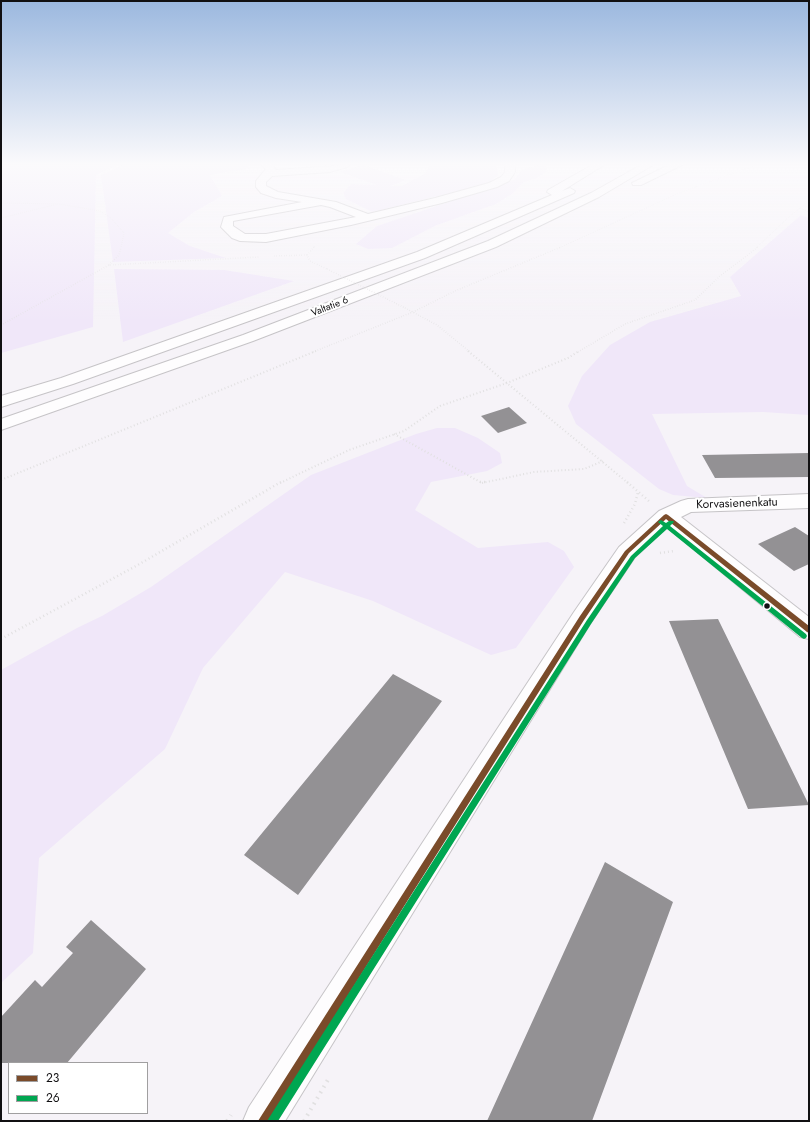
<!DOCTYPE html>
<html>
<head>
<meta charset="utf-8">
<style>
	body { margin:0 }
	#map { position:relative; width:810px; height:1122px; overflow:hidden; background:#f6f3f8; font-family:Jost,sans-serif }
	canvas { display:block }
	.frame { position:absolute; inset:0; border:2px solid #111012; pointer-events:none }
	.legend { position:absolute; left:8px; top:1062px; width:140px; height:52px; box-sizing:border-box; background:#fff; border:1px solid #a09fa0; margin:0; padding:5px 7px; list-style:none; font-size:12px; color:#111012 }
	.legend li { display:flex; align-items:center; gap:8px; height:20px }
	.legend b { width:20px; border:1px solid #a09fa0 }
</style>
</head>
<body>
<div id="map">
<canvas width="810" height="1122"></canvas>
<div class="frame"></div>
<ul class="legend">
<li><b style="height:5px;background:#7a4b2a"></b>23</li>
<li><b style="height:5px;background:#00a651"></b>26</li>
</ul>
</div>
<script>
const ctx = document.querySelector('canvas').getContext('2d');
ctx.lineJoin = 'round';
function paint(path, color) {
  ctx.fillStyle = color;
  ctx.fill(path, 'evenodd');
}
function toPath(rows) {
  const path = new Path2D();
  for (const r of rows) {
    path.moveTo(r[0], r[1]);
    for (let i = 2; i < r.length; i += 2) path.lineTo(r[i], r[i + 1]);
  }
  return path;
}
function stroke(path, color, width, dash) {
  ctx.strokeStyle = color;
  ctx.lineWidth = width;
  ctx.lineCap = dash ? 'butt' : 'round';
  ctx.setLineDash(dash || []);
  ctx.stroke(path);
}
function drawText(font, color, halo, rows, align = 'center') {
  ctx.font = font + ' Jost,sans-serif';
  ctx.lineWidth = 4;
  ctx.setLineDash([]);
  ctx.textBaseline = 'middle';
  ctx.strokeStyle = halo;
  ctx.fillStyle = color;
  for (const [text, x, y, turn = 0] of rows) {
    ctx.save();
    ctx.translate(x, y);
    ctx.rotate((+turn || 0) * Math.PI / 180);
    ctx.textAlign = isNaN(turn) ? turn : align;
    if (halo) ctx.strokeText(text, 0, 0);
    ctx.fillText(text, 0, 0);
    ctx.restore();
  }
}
const green = toPath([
	[1,165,118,165,96,175,93,327,1,353],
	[123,165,247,165,250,168,210,175,222,196,194,212,168,233,190,246,226,258,113,262,101,175],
	[363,165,406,180,391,186,402,186,426,173,429,165,495,165,497,167,498,175,488,184,372,212,346,199,343,193,351,184,377,185,340,172],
	[538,165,547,165,546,172,537,178,524,182,512,194,496,204,437,225,392,248,368,249,356,244,377,226,514,180,522,170],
	[801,215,809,218,809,415,763,412,652,414,687,486,707,498,673,495,659,489,576,424,568,406,582,376,610,345,650,322,741,296,730,277],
	[114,269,224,270,294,281,123,342],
	[437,428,455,428,478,438,500,453,502,463,487,471,431,482,415,510,478,548,548,542,564,551,574,567,516,648,491,655,373,601,285,572,203,668,165,749,39,858,33,953,1,983,1,670,77,628,102,616,151,587,311,475,416,434]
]);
const building = toPath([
	[509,407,527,423,498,433,481,416],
	[809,453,809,477,715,478,702,455],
	[795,527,809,536,809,564,794,571,758,544],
	[718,619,809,805,748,809,669,621],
	[393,674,442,701,298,895,244,855],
	[605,862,673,902,592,1121,487,1121],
	[91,920,146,969,67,1063,1,1063,1,1017,35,980,42,987,73,953,66,947]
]);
const pathFar4 = toPath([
	[1,203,59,204,100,211,111,218,124,233,121,248],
	[800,208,809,212],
	[1,218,54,205],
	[313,248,315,246],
	[559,248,679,193,756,165],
	[756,248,790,216,809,201]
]);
const pathFar3 = toPath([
	[314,247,307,255,310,261,327,269],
	[274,256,307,255],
	[109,265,119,255,121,247],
	[405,308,437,325,470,352],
	[1,325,109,265,259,257],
	[313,352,413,312,455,291,561,247],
	[578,352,625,324,695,300,720,276,758,247]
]);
const pathFar2 = toPath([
	[468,351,628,483],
	[394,434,482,483],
	[1,480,316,351],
	[280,483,349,450,404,431,440,406,507,383,568,358,579,351],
	[482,483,534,472,584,469,603,461]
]);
const pathFar1 = toPath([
	[480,482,487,482],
	[627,482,650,502],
	[624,523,635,504,638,492],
	[660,553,674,551],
	[1,639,136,566,281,482]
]);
const path = toPath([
	[227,1121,231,1115],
	[304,1121,329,1078]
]);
const minor = toPath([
	[262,165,272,165,276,170,349,165,347,167,330,172,272,176,266,182,266,186,278,192,336,202,368,214,435,198,489,183,501,177,505,172,505,165,515,165,515,172,509,181,497,187,442,203,351,225,266,242,240,241,232,238,221,227,224,217,302,202,276,198,261,193,256,187,256,181,266,169,262,165],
	[321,205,330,207,356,217,266,234,245,234,233,226,233,221,321,205],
	[809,494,809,508,691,512,681,517,809,617,809,639,800,637,667,527,635,557,590,624,285,1121,243,1121,249,1107,574,612,619,547,659,511,681,501,688,499,809,494]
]);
const highway = toPath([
	[592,165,604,165,562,191,570,188,575,191,574,193,425,258,73,384,1,407,1,396,61,378,417,252,552,195,547,192,548,190,592,165],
	[641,165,653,165,599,197,496,247,253,341,1,430,1,419,243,335,488,241,591,193,641,165],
	[669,165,682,165,641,185,633,185,632,183,669,165]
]);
const pathBridge = toPath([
	[327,269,405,308]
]);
const bus1 = toPath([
	[666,514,668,515,809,626,809,633,807,632,666,519,629,553,584,620,269,1121,258,1121,580,616,625,551,664,515,666,514]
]);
const bus2 = toPath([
	[661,520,666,523,669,521,673,521,674,522,670,526,806,634,807,636,806,638,804,639,802,638,667,529,635,558,591,624,278,1121,267,1121,587,620,631,556,663,526,658,522,661,520]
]);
const markers = [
	[767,606,3.5,"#111012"]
];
const farStreetnames = [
	["Valtatie 6",330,307,-21]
];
const streetNames = [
	["Korvasienenkatu",737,504,-2]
];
paint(green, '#f0e7f9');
paint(building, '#939194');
stroke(minor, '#c6c4c7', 2);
stroke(highway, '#c6c4c7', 2);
stroke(pathFar4, '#e1e0e1', 1, [0.5, 1.5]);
stroke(pathFar3, '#e1e0e1', 1.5, [0.5, 2]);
stroke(pathFar2, '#e1e0e1', 2, [1, 2.5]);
stroke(pathFar1, '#e1e0e1', 2.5, [1, 3]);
stroke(path, '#e1e0e1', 4, [1.5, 5]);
paint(minor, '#fefdfe');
paint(highway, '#fefdfe');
stroke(pathBridge, '#e1e0e1', 1.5, [0.5, 2]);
paint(bus1, '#7a4b2a');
paint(bus2, '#00a651');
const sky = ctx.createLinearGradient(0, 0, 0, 322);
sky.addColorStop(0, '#9bb8df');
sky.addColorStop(0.51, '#fbfafc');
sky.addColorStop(1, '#fbfafc00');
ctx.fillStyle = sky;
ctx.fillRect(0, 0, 810, 322);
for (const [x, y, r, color] of markers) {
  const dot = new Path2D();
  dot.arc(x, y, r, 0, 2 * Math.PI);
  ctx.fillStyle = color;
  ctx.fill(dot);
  stroke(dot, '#fff', 1.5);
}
drawText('10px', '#111012', '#fff', farStreetnames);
drawText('12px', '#111012', '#fff', streetNames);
</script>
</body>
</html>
